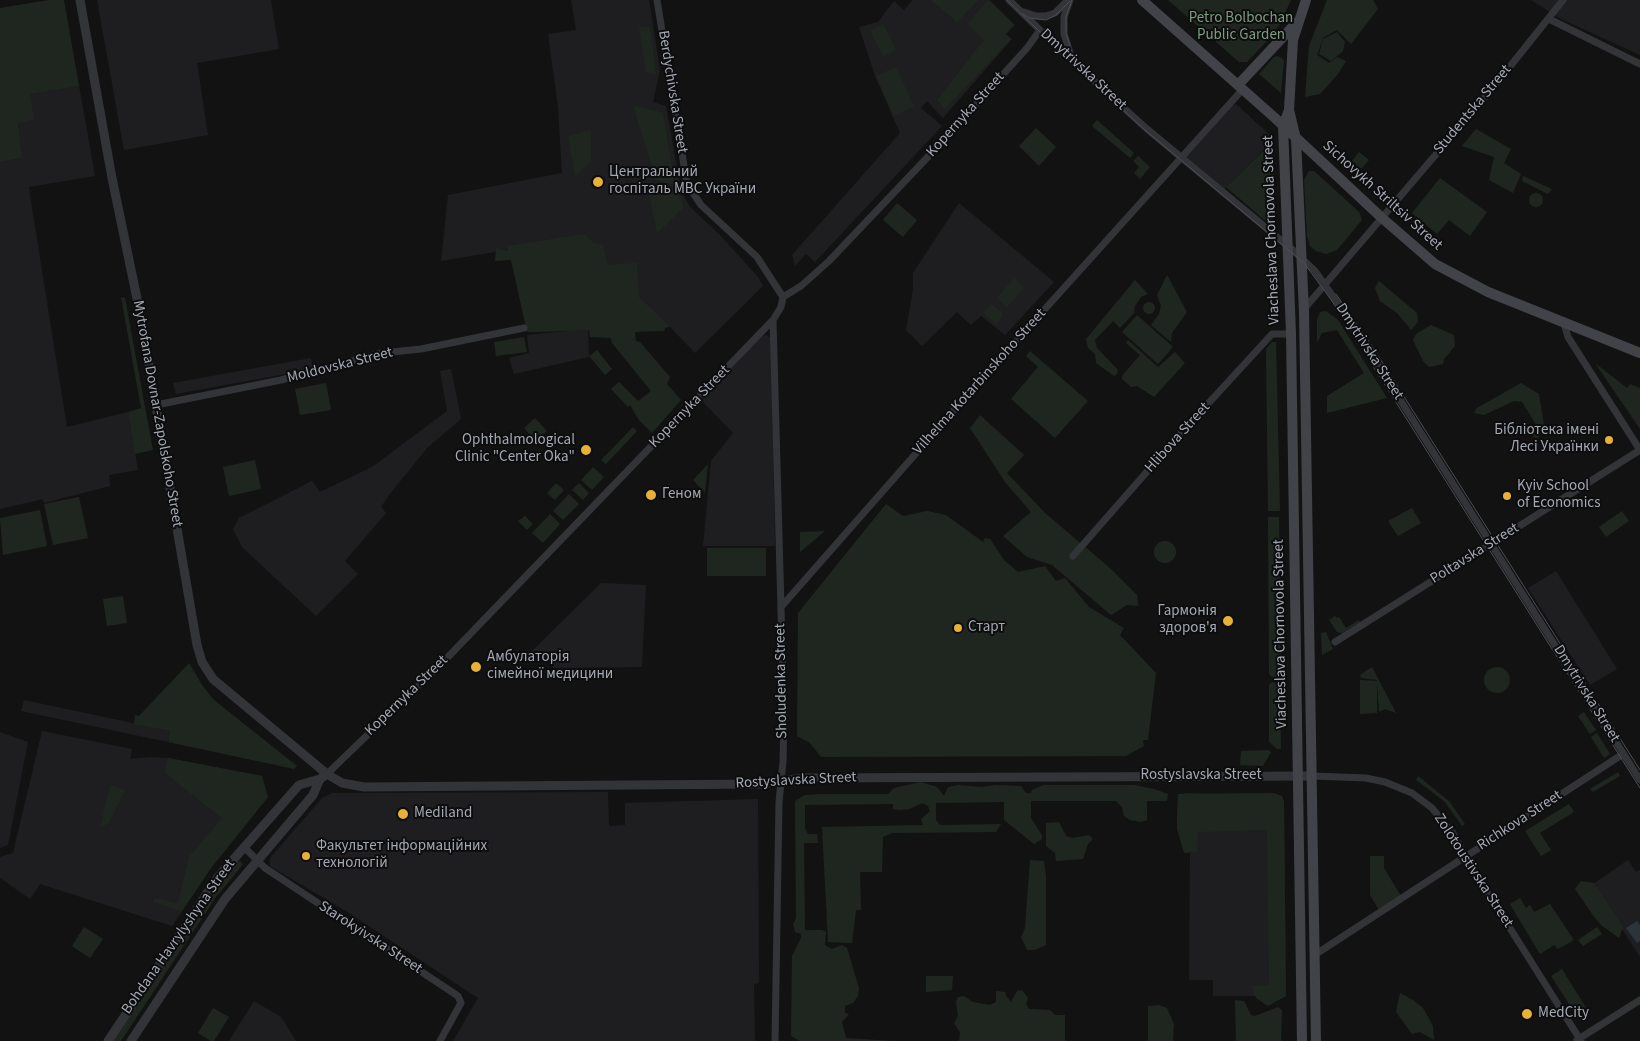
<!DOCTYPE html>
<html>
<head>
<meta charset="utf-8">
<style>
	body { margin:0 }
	canvas { display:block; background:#121213 }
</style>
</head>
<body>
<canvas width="1640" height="1041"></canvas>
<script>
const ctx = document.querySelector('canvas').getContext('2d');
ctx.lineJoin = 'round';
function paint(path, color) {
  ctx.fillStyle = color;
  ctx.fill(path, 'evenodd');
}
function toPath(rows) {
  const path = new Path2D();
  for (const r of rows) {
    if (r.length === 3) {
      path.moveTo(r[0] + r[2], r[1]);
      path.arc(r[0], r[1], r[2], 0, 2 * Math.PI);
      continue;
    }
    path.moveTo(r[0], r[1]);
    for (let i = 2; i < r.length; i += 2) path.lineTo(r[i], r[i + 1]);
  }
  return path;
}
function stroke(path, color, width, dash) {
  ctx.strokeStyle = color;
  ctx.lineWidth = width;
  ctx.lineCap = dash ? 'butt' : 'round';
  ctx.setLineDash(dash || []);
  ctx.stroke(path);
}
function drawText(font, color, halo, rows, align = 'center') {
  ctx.font = font + ' "Source Sans 3",sans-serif';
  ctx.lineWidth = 4;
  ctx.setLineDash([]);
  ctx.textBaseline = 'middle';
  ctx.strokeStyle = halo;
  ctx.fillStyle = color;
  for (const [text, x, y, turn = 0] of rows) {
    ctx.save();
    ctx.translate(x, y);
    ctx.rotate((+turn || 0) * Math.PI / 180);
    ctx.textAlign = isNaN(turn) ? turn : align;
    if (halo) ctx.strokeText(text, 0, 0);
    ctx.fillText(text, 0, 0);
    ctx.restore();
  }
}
const built = toPath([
	[97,0,271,0,279,49,197,63,208,135,124,150],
	[571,0,649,0,660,70,653,102,666,106,681,190,690,207,719,234,758,277,763,286,695,353,670,327,588,330,589,357,514,374,509,358,529,353,527,335,568,331,527,332,514,269,507,250,441,261,448,195,562,173,558,107,548,34,576,30],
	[913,0,990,0,1015,25,1006,34,1012,39,943,118,927,101,921,108,942,126,815,262,806,254,795,266,792,255,900,133,875,76,859,27,878,22,894,1,904,10],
	[1531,0,1640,0,1640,55,1561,19],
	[79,86,95,176,29,187,31,202,67,427,128,412,138,470,109,475,110,486,44,503,43,499,0,509,0,162,22,158,18,122,30,93],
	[1236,104,1271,136,1270,143,1224,189,1186,157,1231,106],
	[959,203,1054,282,1005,335,981,316,971,325,957,312,922,346,906,330,913,289,913,273],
	[766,335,771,338,775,546,703,546,711,461,733,433,701,400,762,336],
	[311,358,313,369,176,394,173,383],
	[451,369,461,419,427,448,389,495,381,507,386,513,345,561,358,574,316,616,242,547,233,529,239,518,312,481,320,492,372,467,447,411,440,371],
	[1556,571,1617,669,1590,685,1528,588],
	[601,583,646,585,642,667,553,668,554,655,530,653],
	[24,700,170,731,168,742,21,711],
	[42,731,132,749,130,759,150,757,168,758,262,776,268,797,211,868,172,926,40,884,30,899,0,878,0,857,13,853],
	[0,732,28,742,8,845,0,848],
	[608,792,609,826,625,825,625,803,758,799,759,983,754,984,755,1041,453,1041,478,998,349,913,270,866,270,858,322,798,332,793],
	[1184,793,1282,796,1284,802,1286,996,1213,996,1213,980,1189,980,1190,853,1184,853],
	[1628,860,1636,872,1640,870,1640,957,1593,884],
	[254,1001,281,1017,296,1041,229,1041]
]);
const green = toPath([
	[49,0,64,0,79,86,30,94,34,119,18,123,22,158,0,162,0,8],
	[931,0,978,0,957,22],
	[988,0,1014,25,1005,34,1011,39,945,109,937,100,984,40,968,24],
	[1168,0,1291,0,1279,26,1267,41,1247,62,1239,62],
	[1327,0,1373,0,1378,9,1351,44,1337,30,1323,38,1317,55,1329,63,1337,57,1346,61,1338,74,1320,94,1305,97,1309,46],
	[883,24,896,50,883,57,870,31],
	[639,27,650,27,656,74,646,72],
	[1337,32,1345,42,1343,51,1331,61,1319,54,1323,39],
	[1278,56,1284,60,1281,93,1259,74,1274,57],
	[896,67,914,106,894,116,876,76],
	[633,105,663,113,675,185,656,180],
	[1097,120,1134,153,1130,158,1092,126],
	[1036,128,1056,147,1039,166,1019,146],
	[1476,129,1511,149,1504,163,1521,174,1513,193,1489,180,1494,157,1462,146],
	[591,130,591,162,575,176,568,136],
	[1263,151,1274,159,1275,229,1226,187],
	[1359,152,1369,160,1361,169,1352,161],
	[1138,156,1150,167,1140,179,1134,173,1139,167,1133,161],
	[1309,171,1314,171,1359,212,1362,220,1337,250,1326,254,1316,251,1310,246,1307,236,1304,180],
	[1523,176,1552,189,1548,194,1522,181],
	[1440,178,1487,212,1470,236,1449,220,1437,234,1412,213],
	[653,185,676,194,681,198,683,203,683,208,657,233,648,189],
	[1536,200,7],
	[897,203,917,220,903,237,883,220],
	[584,234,594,243,603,245,607,265,637,263,639,297,670,327,665,328,664,331,635,332,636,341,640,342,670,377,667,384,681,400,652,433,639,420,630,405,628,407,611,389,619,382,638,401,651,391,612,343,611,338,590,337,589,330,527,332,511,260,495,261,496,248,508,251,508,246],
	[1167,275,1187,312,1172,333,1171,342,1151,325,1159,314,1161,306,1157,295],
	[1014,278,1024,287,1007,307,997,298],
	[1135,280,1148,294,1141,297,1135,306,1134,313,1120,328,1113,321,1095,340,1097,348,1118,370,1117,374,1114,376,1096,363,1095,354,1088,348,1086,339],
	[1379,281,1417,313,1418,322,1411,330,1397,313,1380,301,1375,288],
	[121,297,125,298,153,450,135,454,128,412,141,408],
	[1149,308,6],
	[991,304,1003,314,996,324,983,313],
	[1326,311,1338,320,1387,398,1327,413,1327,396,1364,373,1337,330,1322,333,1317,343,1317,320,1320,312],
	[1137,315,1173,347,1158,364,1122,332],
	[1431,325,1454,335,1455,346,1444,359,1443,364,1429,367,1423,361,1413,340,1416,334],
	[524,337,527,352,496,356,494,342],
	[1128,340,1158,367,1175,352,1185,363,1154,397,1137,386,1131,387,1122,379,1122,376,1140,355,1126,343],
	[1272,342,1276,342,1280,511,1268,511,1266,349],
	[597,350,612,369,605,375,589,356],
	[1030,351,1088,401,1055,438,1011,399,1038,367,1026,356],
	[1595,363,1627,388,1630,384,1640,388,1640,429],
	[326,383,331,410,300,415,295,389],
	[1521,383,1539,394,1544,425,1538,438,1533,437,1536,424,1522,402,1514,401,1484,415,1474,413,1477,408],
	[980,415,1024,455,1007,473,1045,513,1110,568,1137,595,1138,606,1127,605,1111,615,1052,565,1027,557,1003,536,1031,512,1005,482,970,428],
	[535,418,547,431,536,441,524,428],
	[633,427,637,431,606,464,601,460],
	[255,460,261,489,229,496,223,467],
	[708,464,705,493,693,480],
	[593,467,604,477,592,490,581,480],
	[556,483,564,490,555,500,547,493],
	[579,483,589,493,583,500,572,490],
	[569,494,579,504,563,520,553,511],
	[79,497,88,538,53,545,44,504],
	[886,504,903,516,927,511,946,515,983,542,985,538,990,539,1004,560,1018,572,1045,566,1056,581,1065,578,1089,607,1124,628,1120,635,1156,673,1148,740,1143,740,1144,746,1126,756,821,757,810,743,797,736,798,613],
	[1412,508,1421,523,1398,536,1388,521],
	[40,510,47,546,3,555,0,518],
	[1622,511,1629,521,1606,537,1599,527],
	[550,514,560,524,543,543,532,533],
	[525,516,533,524,527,530,518,521],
	[1268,517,1279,517,1281,675,1278,677,1272,677,1269,674],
	[825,531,800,552,800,532],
	[1165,552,11],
	[707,548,766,548,766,576,707,576],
	[123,596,127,623,107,626,103,599],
	[1335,616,1337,618,1339,617,1346,628,1359,620,1360,622,1342,633,1337,632,1329,620],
	[1326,632,1333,649,1322,655,1321,633],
	[189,663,202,685,214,700,297,766,294,769,168,742,170,731,134,724,135,715,139,716],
	[1497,680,13],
	[1372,667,1396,713,1385,709,1379,712,1377,680,1361,678,1360,675],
	[1360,680,1377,681,1377,713,1360,714],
	[1272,682,1280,684,1281,749,1277,749,1269,742,1269,685],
	[1584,712,1596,730,1590,734,1578,716],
	[1597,733,1610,754,1604,758,1591,737],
	[1268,750,1271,752,1263,766,1240,765,1241,751],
	[168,758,262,776,268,797,211,868,182,911,154,902,154,898,178,903,189,857,222,818,165,773],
	[1618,772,1620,776,1593,792,1590,789],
	[1418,776,1449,801,1465,824,1462,826,1445,802,1416,780],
	[921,782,937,787,944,796,948,787,958,785,982,787,995,785,1021,786,1026,793,1031,793,1032,790,1043,785,1134,785,1154,789,1168,794,1167,801,1147,801,1147,820,1141,822,1130,820,1124,816,1122,807,1116,801,1031,801,1031,818,1042,835,1042,839,1034,844,1004,820,1004,802,936,803,936,820,940,825,1001,824,996,832,892,833,883,837,882,872,860,872,861,910,856,910,852,943,828,942,822,827,923,825,921,819,930,811,928,806,922,803,910,809,900,810,893,809,893,804,805,805,805,829,808,834,817,834,818,843,804,843,805,930,822,930,826,932,825,945,832,949,842,945,847,948,859,988,858,996,853,1003,845,1006,845,1013,849,1014,842,1022,846,1038,893,1041,800,1041,791,1036,792,956,801,938,801,934,795,932,793,924,796,918,795,801,805,795,821,794,888,794,894,788],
	[110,785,125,790,109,823,100,828],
	[1274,793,1282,796,1284,802,1286,996,1268,1006,1256,998,1251,986,1269,985,1267,830,1198,832,1197,852,1184,853,1177,829,1177,815,1178,794],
	[1569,804,1574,812,1540,833,1551,850,1541,856,1525,831],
	[1059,822,1066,836,1072,838,1089,835,1093,839,1088,844,1083,859,1056,861,1055,853,1046,846,1046,823],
	[1370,856,1384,856,1384,868,1401,896,1379,910,1370,895],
	[1030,860,1044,861,1046,876,1046,945,1035,950,1027,950,1021,937,1025,928],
	[240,861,243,864,241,867,216,897,121,1041,112,1041,207,895,233,863],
	[1581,881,1594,883,1623,927,1619,938,1601,925,1595,918,1575,889],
	[1520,898,1526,908,1530,905,1534,912,1550,904,1574,940,1558,949,1554,945,1540,954,1510,904],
	[84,927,103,939,90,958,72,946],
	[1597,927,1602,934,1583,946,1578,940],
	[1562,969,1586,1008,1576,1015,1551,976],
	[926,976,953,976,952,990,926,992],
	[1022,990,1028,998,1026,1004,1029,1009,1050,1010,1055,1015,1065,1015,1065,1041,959,1041,960,1032,954,1023,958,1016,956,1002,958,997,964,996,973,1002,990,1005,996,1002,996,991,1005,992,1006,996,1011,1002,1017,991],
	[1400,993,1413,1000,1423,1008,1433,1026,1434,1040,1420,1032,1412,1034,1396,1012],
	[1235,1000,1244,1001,1251,1015,1255,1016,1278,1007,1282,1010,1281,1041,1236,1041],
	[1159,1005,1167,1008,1174,1024,1173,1041,1148,1041,1148,1006],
	[213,1008,229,1017,214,1041,211,1041,198,1033]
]);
const water = toPath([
	[1637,921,1640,925,1640,941,1637,943,1626,928]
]);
const minor = toPath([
	[657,0,687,184,701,205,757,257,783,297],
	[1009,0,1071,60,1147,129,1294,251,1315,271,1351,322,1640,780],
	[1070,0,1064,17,1064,34,1072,59],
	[1024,12,1036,16,1046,16,1055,13,1068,0],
	[1549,19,1640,64],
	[1304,309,1496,84,1563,0],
	[773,320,784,717,783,762,779,802,775,1041],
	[1564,324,1568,337,1640,450],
	[156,405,281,380,382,353,421,349,524,328],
	[1073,556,1173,442,1272,334,1291,334],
	[781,607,955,409,1243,89],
	[1335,642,1640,450],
	[327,774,447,658,773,320,781,307,783,297,801,286,829,261,942,142,1027,48,1040,30],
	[1313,776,1366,778,1385,782,1412,793,1432,808,1452,832,1469,863,1581,1041],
	[244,847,265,868,458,996,461,1003,440,1041],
	[1316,954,1623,754],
	[1577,1040,1640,1000]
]);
const tertiary = toPath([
	[80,0,112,178,140,313,197,645,202,662,213,679,327,774,342,783,364,787,760,784,804,778,1313,776],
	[108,1041,218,877,299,785,320,779,327,774],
	[131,1041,225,899,313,795,320,779]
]);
const secondary = toPath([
	[1142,0,1275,118,1382,218,1435,264,1488,292,1640,353],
	[1306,0,1293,40,1289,110,1296,139,1304,312,1316,1041],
	[1238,85,1297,22],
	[1289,110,1283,126,1291,334,1302,1041]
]);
const tram = toPath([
	[1007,0,1074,65,1145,130,1304,263,1332,301,1640,788],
	[1072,0,1066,16,1066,33,1072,52,1082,66],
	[1023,14,1029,18,1046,20,1056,15,1070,1],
	[1336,294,1372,346,1640,770]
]);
const markers = [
	[598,182,6,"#e7b036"],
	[1609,440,5,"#e7b036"],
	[586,450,6,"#e7b036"],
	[651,495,6,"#e7b036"],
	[1507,496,5,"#e7b036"],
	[1228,621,6,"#e7b036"],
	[958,628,5,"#e7b036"],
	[476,667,6,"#e7b036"],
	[403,814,6,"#e7b036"],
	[306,856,5,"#e7b036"],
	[1527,1014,6,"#e7b036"]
];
const parkNames = [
	["Petro Bolbochan",1241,19],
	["Public Garden",1241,36]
];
const streetNames = [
	["Dmytrivska Street",1083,70,43],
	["Berdychivska Street",672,92,81],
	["Studentska Street",1473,110,-50],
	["Kopernyka Street",966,115,-48],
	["Sichovykh Striltsiv Street",1382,196,42],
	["Viacheslava Chornovola Street",1272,230,-92],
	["Dmytrivska Street",1369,352,57],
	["Moldovska Street",340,366,-14],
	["Vilhelma Kotarbinskoho Street",980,382,-48],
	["Kopernyka Street",690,407,-46],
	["Mytrofana Dovnar-Zapolskoho Street",157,414,80],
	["Hlibova Street",1178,438,-48],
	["Poltavska Street",1475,554,-32],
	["Viacheslava Chornovola Street",1281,634,-91],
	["Sholudenka Street",782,681,-91],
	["Dmytrivska Street",1586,694,58],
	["Kopernyka Street",407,696,-44],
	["Rostyslavska Street",1201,776],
	["Rostyslavska Street",796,781,-3],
	["Richkova Street",1520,821,-33],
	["Zolotoustivska Street",1473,871,57],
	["Bohdana Havrylyshyna Street",179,937,-55],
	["Starokyivska Street",370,938,33]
];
const poiNames = [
	["Центральний",609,173],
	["госпіталь МВС України",609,190],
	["Бібліотека імені",1599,431,"right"],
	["Лесі Українки",1599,448,"right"],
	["Ophthalmological",575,441,"right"],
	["Clinic \"Center Oka\"",575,458,"right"],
	["Kyiv School",1517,487],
	["of Economics",1517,504],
	["Геном",662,495],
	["Гармонія",1217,612,"right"],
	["здоров'я",1217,629,"right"],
	["Старт",968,628],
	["Амбулаторія",487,658],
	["сімейної медицини",487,675],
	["Mediland",414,814],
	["Факультет інформаційних",316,847],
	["технологій",316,864],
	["MedCity",1538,1014]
];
paint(built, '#1e1e20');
paint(green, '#1f261f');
paint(water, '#2c343b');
stroke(minor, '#333438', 7);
stroke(tertiary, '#333438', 9);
stroke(secondary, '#414348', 10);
stroke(tram, '#4c4e53', 1);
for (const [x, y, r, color] of markers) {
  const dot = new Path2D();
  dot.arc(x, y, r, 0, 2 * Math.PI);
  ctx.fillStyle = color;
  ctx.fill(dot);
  stroke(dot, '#0d0d0e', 2);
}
drawText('15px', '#7c9d7f', '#0d0d0e', parkNames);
drawText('15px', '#a4a8b3', '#0d0d0e', streetNames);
drawText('15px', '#a4a8b3', '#0d0d0e', poiNames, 'left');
</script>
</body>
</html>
